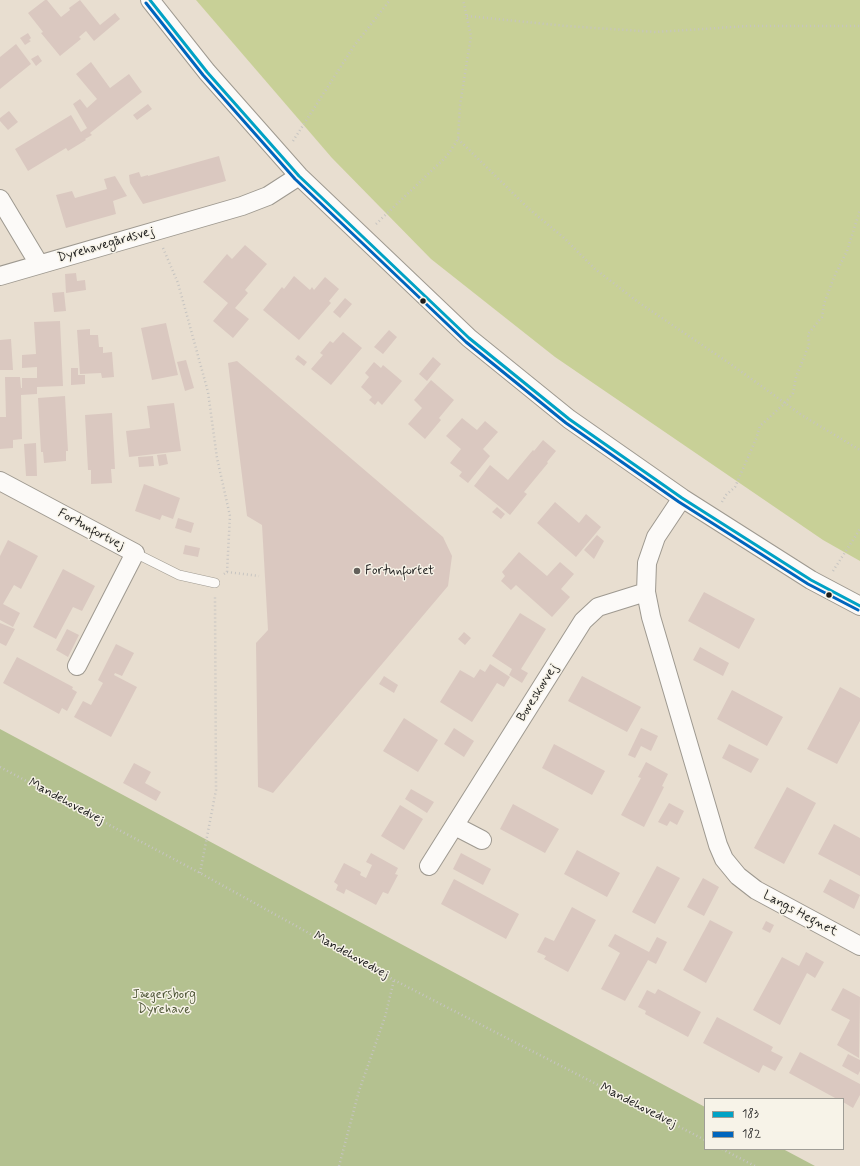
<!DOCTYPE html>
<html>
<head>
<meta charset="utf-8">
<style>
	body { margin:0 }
	#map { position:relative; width:860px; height:1166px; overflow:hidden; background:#e8ded0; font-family:Mynerve,sans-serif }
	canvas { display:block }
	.legend { position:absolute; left:704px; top:1098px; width:140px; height:52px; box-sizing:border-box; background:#f7f3e8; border:1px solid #9f9d96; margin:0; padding:5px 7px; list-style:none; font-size:12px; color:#1c1c1c }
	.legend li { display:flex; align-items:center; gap:8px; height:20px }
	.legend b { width:20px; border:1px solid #9f9d96 }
</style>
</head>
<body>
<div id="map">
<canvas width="860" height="1166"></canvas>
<ul class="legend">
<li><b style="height:5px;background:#01a2c5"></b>183</li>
<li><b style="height:5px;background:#0065bd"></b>182</li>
</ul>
</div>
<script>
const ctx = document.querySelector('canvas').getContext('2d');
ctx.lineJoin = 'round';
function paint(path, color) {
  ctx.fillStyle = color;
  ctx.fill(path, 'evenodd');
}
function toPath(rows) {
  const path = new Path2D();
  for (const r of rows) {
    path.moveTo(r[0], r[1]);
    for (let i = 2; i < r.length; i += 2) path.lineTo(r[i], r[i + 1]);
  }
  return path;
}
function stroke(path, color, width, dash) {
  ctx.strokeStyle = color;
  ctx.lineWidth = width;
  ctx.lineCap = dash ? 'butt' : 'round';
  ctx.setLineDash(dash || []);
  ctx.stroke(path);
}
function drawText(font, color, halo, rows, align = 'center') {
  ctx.font = font + ' Mynerve,sans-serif';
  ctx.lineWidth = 3;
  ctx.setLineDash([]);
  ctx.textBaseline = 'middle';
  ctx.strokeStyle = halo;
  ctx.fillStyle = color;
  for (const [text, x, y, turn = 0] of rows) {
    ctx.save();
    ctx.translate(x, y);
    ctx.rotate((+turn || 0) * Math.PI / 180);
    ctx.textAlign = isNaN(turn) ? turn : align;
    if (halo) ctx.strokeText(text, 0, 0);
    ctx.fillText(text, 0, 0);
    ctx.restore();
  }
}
const green = toPath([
	[196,0,860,0,860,561,823,540,555,357,431,259,332,158]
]);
const forest = toPath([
	[0,729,705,1107,705,1149,783,1149,815,1166,0,1166]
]);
const building = toPath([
	[45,0,47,0,61,17,70,10,69,8,80,0,100,25,115,13,120,19,94,41,86,31,79,37,81,39,60,56,41,33,43,32,28,13],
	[28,33,31,38,29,40,31,41,25,45,20,38],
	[16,44,31,64,0,89,0,57],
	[38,55,42,61,36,66,31,59],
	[91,62,110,88,129,74,142,92,90,133,92,135,85,139,86,140,68,151,66,148,28,171,15,149,71,115,81,132,87,128,73,104,80,99,87,108,97,99,76,74],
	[148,104,152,109,137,120,133,115],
	[9,111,18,122,8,130,0,121,0,118],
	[219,156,226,181,143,204,130,183,129,175,139,172,141,177,148,175,148,176],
	[115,176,127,196,113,201,116,214,66,228,56,195,72,191,75,198,107,189,104,179],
	[245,245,267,264,245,290,248,293,235,308,249,319,233,338,213,321,228,303,203,282,227,254,232,259],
	[76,273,77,281,85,280,86,290,66,293,65,274],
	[294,276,310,290,312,287,314,290,325,277,339,289,329,301,331,303,299,340,263,310,282,287,284,289],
	[64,292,66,311,54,312,52,293],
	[345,298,352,304,340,318,333,312],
	[60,321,63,386,37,387,37,394,21,395,22,439,13,440,13,448,0,449,0,417,6,417,5,377,20,377,21,388,22,388,22,378,37,378,37,367,22,368,22,355,36,354,34,322],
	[166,323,178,375,152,380,141,328],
	[90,329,90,335,98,335,99,347,103,347,103,353,112,352,114,377,102,378,101,373,80,374,77,330],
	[389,330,397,337,383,354,374,347],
	[343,332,362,348,331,385,311,369,323,355,320,353,330,341,333,343],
	[11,339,13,370,0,370,0,340],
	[298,355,307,362,304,366,295,359],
	[433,357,441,364,427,381,419,374],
	[186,360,194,388,185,391,177,362],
	[237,361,443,537,452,556,448,586,273,793,258,787,256,643,268,630,262,525,247,516,228,363],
	[374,362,381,368,383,365,402,381,382,405,378,401,375,405,369,400,372,397,361,387,369,377,365,373],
	[71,368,78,368,78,375,85,375,85,384,71,385],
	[431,380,454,400,439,418,441,420,425,439,408,424,422,408,414,400],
	[65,396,68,451,66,451,66,461,44,463,43,452,41,452,38,398],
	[174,403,181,451,129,457,126,431,150,428,147,406],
	[112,413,115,469,111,469,112,483,91,484,91,470,88,470,85,415],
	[462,418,477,430,485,421,498,432,483,449,490,456,468,483,459,476,462,472,450,463,461,449,446,436],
	[543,440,556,451,547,462,548,463,524,492,527,494,510,515,474,486,490,465,508,480,533,450,534,451],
	[36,443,37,476,26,476,24,444],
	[166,454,168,464,159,466,157,455],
	[153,456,154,466,139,467,138,457],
	[144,484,180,498,173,519,162,515,160,520,135,511],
	[555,502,579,523,586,514,601,527,576,557,537,523],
	[497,507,505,514,501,519,492,512],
	[178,518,194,523,191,533,175,528],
	[597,535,604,541,594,559,584,550],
	[8,540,38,556,21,589,14,585,3,604,20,613,13,627,0,620,0,556],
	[185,545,200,548,198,557,183,554],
	[519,552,547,576,560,562,574,574,561,589,570,597,552,617,516,585,511,590,501,581,505,576,502,572],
	[63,569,95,586,82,611,73,607,56,639,33,627],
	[704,592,755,619,739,649,688,621],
	[520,613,546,629,521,669,528,673,522,683,509,675,512,669,492,656],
	[0,623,15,629,6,646,0,643],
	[67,629,79,635,68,657,56,650],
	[464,632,471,638,465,645,458,639],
	[116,644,134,653,122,676,115,673,114,675,137,687,111,737,74,717,83,701,91,705,103,683,98,680],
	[700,647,729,663,723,676,693,660],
	[17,657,73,687,72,689,77,692,67,711,62,708,59,714,3,683],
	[490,664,510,677,504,687,497,683,472,722,440,702,460,670,474,678,480,669,485,672],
	[384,676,398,685,394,693,379,684],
	[582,676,641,707,627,732,568,701],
	[840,687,860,698,860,721,837,764,807,749],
	[732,690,783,717,767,746,717,719],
	[404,718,438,740,418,772,383,751],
	[454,728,474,741,464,757,444,744],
	[641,728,658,736,651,751,641,746,635,758,628,755],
	[554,744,605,771,592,795,542,768],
	[729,744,759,759,751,773,722,758],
	[646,762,668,774,662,786,664,787,644,827,621,815,641,778,638,777],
	[134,763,151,772,145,783,161,792,156,801,123,783],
	[787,787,816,803,784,864,754,848],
	[411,789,434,802,427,813,405,799],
	[669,803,684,811,677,825,670,821,667,826,658,822],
	[513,804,559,829,545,853,500,829],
	[400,805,423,819,404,850,381,836],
	[834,824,860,838,860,876,818,854],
	[577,850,620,873,607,897,564,874],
	[371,853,398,868,395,874,398,875,388,894,383,892,376,905,346,889,344,894,336,890,338,885,334,882,344,863,361,872,360,875,366,878,372,865,366,862],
	[461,853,491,869,483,885,453,869],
	[657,866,680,878,655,924,632,912],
	[703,878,719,887,704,916,687,907],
	[454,879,519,914,506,939,441,904],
	[830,879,860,895,854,909,823,892],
	[572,907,596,920,568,972,544,959,546,956,537,952,545,937,554,941],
	[710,920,733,932,706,983,683,970],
	[766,921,774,925,770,933,762,929],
	[615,934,649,952,657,937,667,942,656,964,648,960,625,1001,601,989,620,953,608,946],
	[806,952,824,962,815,978,807,973,780,1025,753,1010,782,957,799,966],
	[843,988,860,997,859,1058,837,1045,850,1020,831,1010],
	[658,989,701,1012,688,1037,645,1014,646,1011,638,1007,647,990,655,994],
	[717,1017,773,1047,771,1051,783,1057,775,1071,763,1065,759,1073,703,1043],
	[800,1052,860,1084,860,1095,853,1108,843,1102,843,1099,837,1099,789,1073],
	[848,1054,860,1060,860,1071,858,1075,842,1066]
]);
const path = toPath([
	[467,16,566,26,656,32,748,26,860,26],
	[458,139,529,209,563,237,595,269,638,302,732,365,803,416,860,450],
	[293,141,354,46,390,0],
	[376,224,447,156,458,139,460,105,471,36,463,0],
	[163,248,178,283,208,392,217,458,230,516,227,572,224,574],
	[722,502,726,495,735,487,756,439,760,426,785,403,793,393,796,377,809,345,808,334,822,317,824,304,834,277,847,251,860,210],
	[833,571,860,529],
	[227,572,259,576],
	[0,767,200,873,394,980,705,1140],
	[200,873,216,790,215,597],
	[722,1149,755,1166],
	[339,1166,359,1091,385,1017,394,980]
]);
const lane = toPath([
	[135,553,179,575,215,583]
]);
const street = toPath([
	[150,0,207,72,299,176,469,338,569,419,682,498,811,580,860,606],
	[0,199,39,264],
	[0,276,242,206,268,196,299,176],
	[0,481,135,553,77,666],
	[682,498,656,537,647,563,646,592,651,617,718,845,724,859,738,876,756,890,860,946],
	[455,826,482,840],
	[429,866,583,621,598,607,646,592]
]);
const bus1 = toPath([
	[150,0,207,72,299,176,469,338,569,419,682,498,811,580,860,606]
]);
const bus2 = toPath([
	[146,3,203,75,295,179,466,342,566,423,679,502,808,584,858,610]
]);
const markers = [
	[423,301,3.5,"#1c1c1c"],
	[357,571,4,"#63605b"],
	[829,595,3.5,"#1c1c1c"]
];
const streetNames = [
	["Dyrehavegårdsvej",106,245,-16],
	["Fortunfortvej",91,530,28],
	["Boveskovvej",538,693,-58],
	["Mandehovedvej",66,802,28],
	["Langs Hegnet",800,914,28],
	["Mandehovedvej",351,956,29],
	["Mandehovedvej",638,1106,27]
];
const poiNames = [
	["Fortunfortet",365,571]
];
const parkNames = [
	["Jægersborg",164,995],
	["Dyrehave",164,1010]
];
paint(green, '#c8d097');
paint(forest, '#b4c190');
paint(building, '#dac8c0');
stroke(lane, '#9e9990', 10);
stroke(street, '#9e9990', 20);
stroke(path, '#c6c4c1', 2.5, [1, 3]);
stroke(lane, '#fcfaf8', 9);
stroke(street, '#fcfaf8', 18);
stroke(bus1, '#01a2c5', 3);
stroke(bus2, '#0065bd', 3);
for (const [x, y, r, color] of markers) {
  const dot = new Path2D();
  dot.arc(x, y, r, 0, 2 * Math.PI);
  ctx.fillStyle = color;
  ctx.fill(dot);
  stroke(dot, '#f7f3e8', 1.5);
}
drawText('13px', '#1c1c1c', '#f7f3e8', streetNames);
drawText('13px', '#1c1c1c', '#f7f3e8', poiNames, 'left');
drawText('13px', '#4f5737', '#f7f3e8', parkNames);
</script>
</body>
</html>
